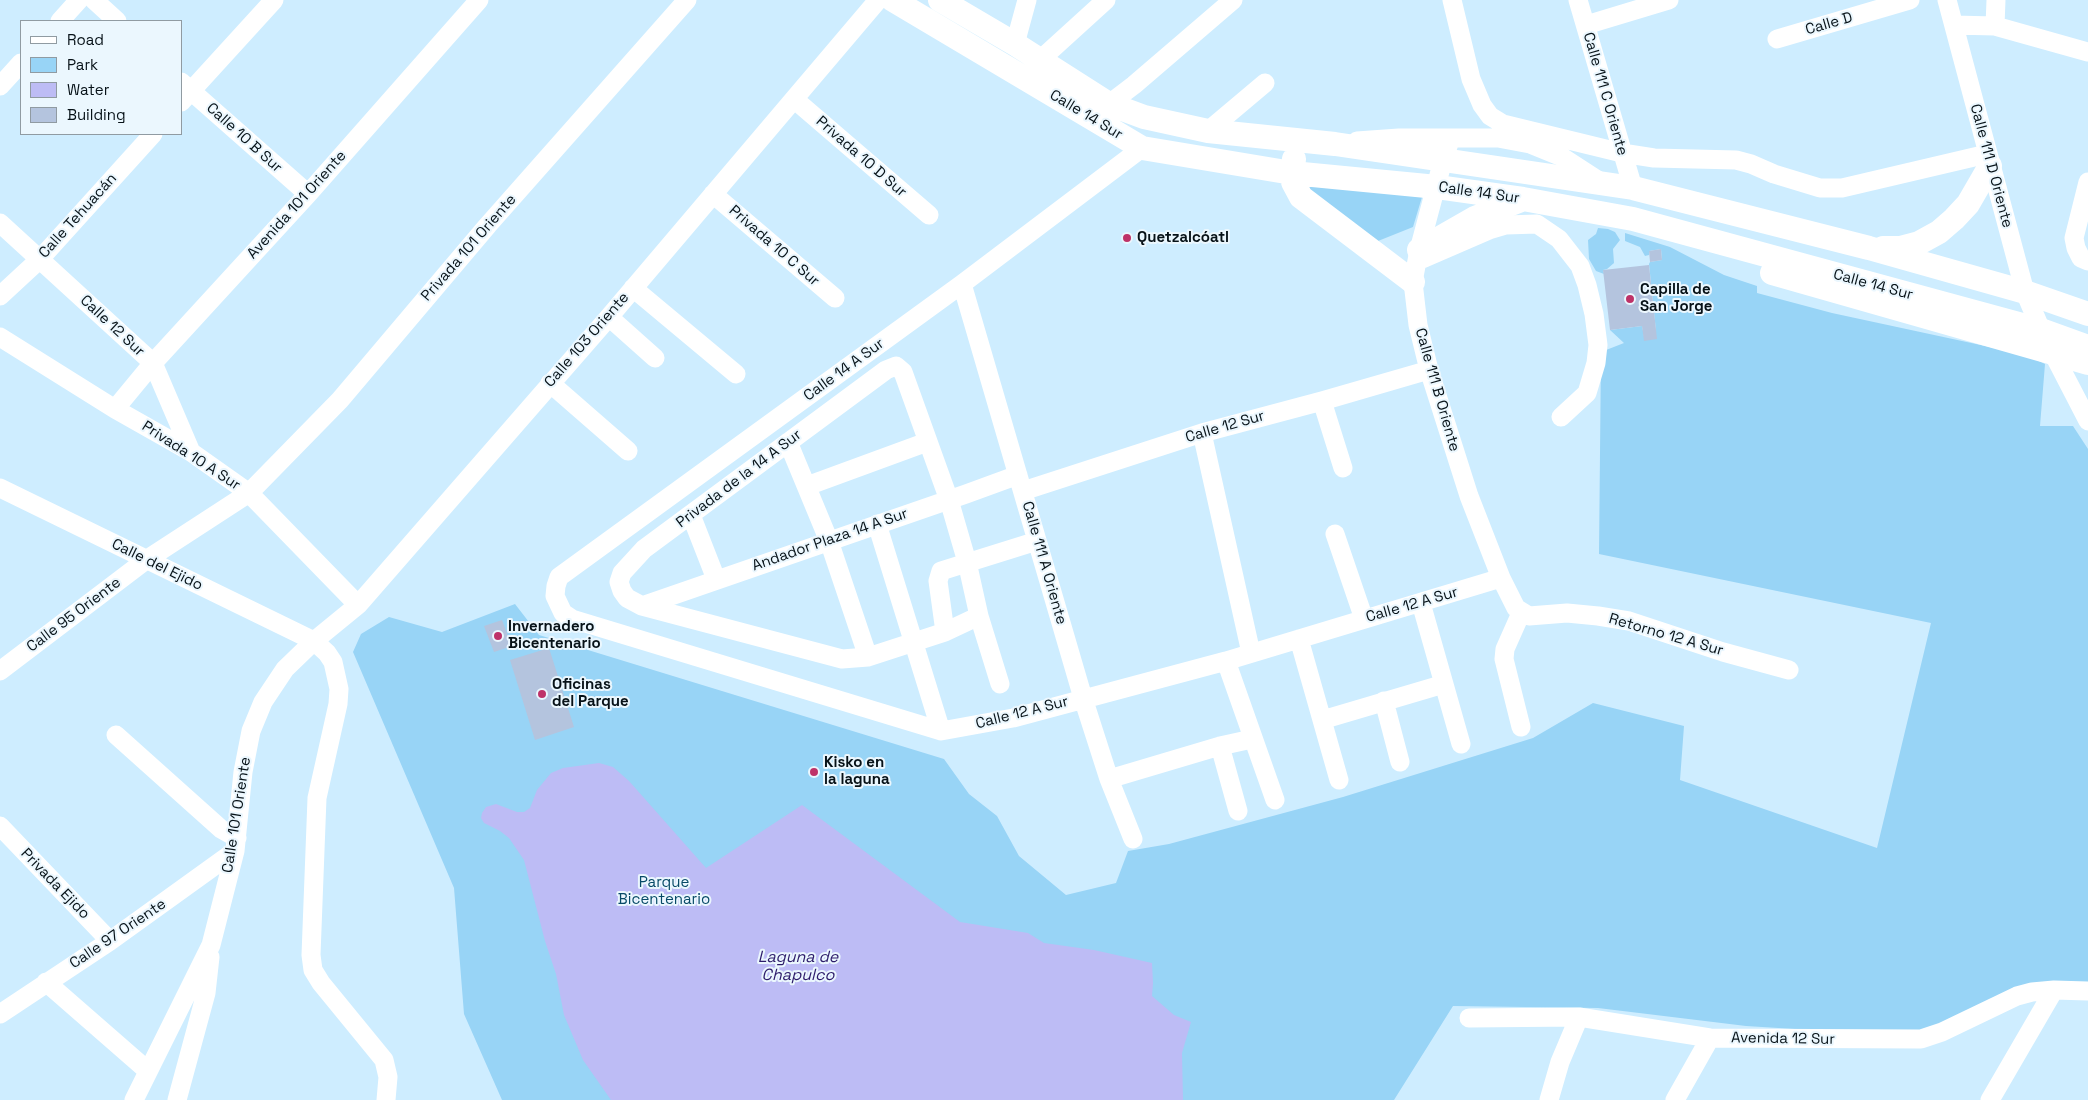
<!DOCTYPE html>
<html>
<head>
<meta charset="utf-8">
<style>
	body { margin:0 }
	#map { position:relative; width:2088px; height:1100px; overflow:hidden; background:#ceedff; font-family:"Space Grotesk",sans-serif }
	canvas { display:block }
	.legend { position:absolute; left:20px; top:20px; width:162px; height:115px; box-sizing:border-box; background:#ebf7fe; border:1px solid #909ba2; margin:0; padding:6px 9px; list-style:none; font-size:15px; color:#071218 }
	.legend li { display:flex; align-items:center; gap:10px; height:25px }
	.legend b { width:25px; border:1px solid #909ba2 }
</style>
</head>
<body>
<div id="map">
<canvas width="2088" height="1100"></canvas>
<ul class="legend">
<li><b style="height:6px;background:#fff"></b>Road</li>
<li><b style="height:14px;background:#98d4f6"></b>Park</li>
<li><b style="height:14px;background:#bdbcf5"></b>Water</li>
<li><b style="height:14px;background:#b4c4de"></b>Building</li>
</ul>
</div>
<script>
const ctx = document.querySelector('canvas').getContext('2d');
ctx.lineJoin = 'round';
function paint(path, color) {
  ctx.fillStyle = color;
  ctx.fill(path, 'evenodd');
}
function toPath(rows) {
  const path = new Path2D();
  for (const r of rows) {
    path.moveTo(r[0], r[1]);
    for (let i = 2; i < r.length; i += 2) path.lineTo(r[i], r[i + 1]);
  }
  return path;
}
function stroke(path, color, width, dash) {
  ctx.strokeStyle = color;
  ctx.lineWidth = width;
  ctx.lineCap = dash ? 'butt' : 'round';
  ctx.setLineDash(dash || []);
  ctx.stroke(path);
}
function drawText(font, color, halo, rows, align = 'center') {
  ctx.font = font + ' "Space Grotesk",sans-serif';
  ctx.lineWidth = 4;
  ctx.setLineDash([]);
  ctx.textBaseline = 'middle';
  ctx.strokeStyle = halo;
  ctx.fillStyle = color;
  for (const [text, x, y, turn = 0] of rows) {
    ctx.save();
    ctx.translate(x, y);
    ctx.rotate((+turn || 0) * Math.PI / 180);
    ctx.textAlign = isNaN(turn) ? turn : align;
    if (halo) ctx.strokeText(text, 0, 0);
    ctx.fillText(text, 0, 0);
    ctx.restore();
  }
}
const green = toPath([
	[1300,183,1422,197,1413,227,1378,241],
	[1598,228,1608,229,1615,232,1620,240,1613,249,1614,263,1607,269,1603,270,1604,274,1596,271,1589,259,1588,240,1596,234],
	[1625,233,1670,247,1724,275,1757,286,1757,293,1832,313,2027,355,2045,364,2040,426,2073,426,2088,449,2088,985,2027,990,1925,1037,1746,1026,1598,1008,1453,1006,1394,1100,502,1100,464,1014,454,888,353,652,361,634,389,617,442,632,515,604,539,635,944,759,969,794,997,816,1019,856,1066,895,1116,883,1128,851,1169,844,1343,797,1533,738,1593,703,1684,726,1680,780,1877,848,1931,623,1599,554,1601,352,1624,343,1610,330,1642,326,1644,336,1656,331,1649,264,1650,262,1662,260,1661,249,1649,251,1649,255,1645,256,1640,247,1625,241]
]);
const water = toPath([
	[599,763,613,767,629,781,706,868,802,805,960,922,1028,933,1044,943,1094,950,1152,963,1153,983,1152,996,1174,1015,1191,1022,1182,1053,1183,1100,611,1100,583,1060,564,1015,556,974,545,941,524,860,509,838,500,831,484,823,481,818,482,813,486,807,496,804,517,812,524,812,530,808,537,790,551,773,563,768]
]);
const building = toPath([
	[1661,249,1662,260,1650,262,1649,251],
	[1649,265,1657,339,1644,341,1642,326,1610,330,1603,270],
	[502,620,512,646,494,652,484,626],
	[549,648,574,727,535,740,510,660]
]);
const minor = toPath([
	[94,0,117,21],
	[1452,0,1471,79,1482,105,1490,116,1503,124,1622,153,1654,158,1736,160,1751,164,1774,174,1820,188,1842,188,1987,154],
	[1578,0,1633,188],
	[1947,0,2025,292,2041,330,2088,421],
	[60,21,79,0],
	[1586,25,1669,0],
	[1954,25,1995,26,2088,52],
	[1995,26,1996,0],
	[1777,39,1910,0],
	[1015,44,1027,0],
	[1040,60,1106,0],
	[181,82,308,194],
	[0,86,21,63],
	[794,99,929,215],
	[181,102,274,0],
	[1109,104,1134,85,1233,0],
	[1208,131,1265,83],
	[1451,138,1443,160,1419,250,1413,282,1418,325,1429,370,1469,496,1501,578,1516,608,1529,616,1567,613,1598,616,1629,621,1723,652,1789,670],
	[1357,141,1399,138,1498,138,1530,144,1562,157,1599,181],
	[1142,148,962,284,559,577,556,586,555,596,563,613,572,619,941,731,1013,718,1226,661,1501,578],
	[2088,182,2074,238,2076,248,2081,258,2088,261],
	[713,194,835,298],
	[0,223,153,363,191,452],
	[1422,259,1489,230,1506,225,1537,224,1559,239,1580,266,1587,285,1594,314,1598,345,1596,363,1587,393,1561,417],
	[962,284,1083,698,1109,779,1133,839],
	[633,288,736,374],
	[0,296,40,259,153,134],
	[609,317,655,358],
	[0,337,115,409,191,452,249,493,358,605],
	[550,383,628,451],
	[1322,401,1343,468],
	[115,409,153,363,308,194,479,0],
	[1202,433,1251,653],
	[788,442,829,541,868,657],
	[807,486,927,442],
	[0,488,314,641,327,653,333,662,339,689,338,704,317,798,311,955,313,970,321,983,384,1060,388,1077,386,1100],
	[1023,491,1202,433,1322,401,1429,370],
	[691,515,716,579],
	[877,524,941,731],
	[1335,534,1364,619],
	[1421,603,1461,744],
	[642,606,966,494,1018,475],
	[979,616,945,632,868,657,842,659,642,606,627,598,622,591,619,582,622,573,644,549,886,370,896,366,903,372,949,500,967,562,979,616,1000,684],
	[945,632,938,581,941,571,1037,541],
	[1299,639,1339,780],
	[1226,661,1275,800],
	[0,671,146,560,249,493,340,400,488,225,687,0],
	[1384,701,1400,762],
	[1322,720,1444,684],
	[1521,727,1504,659,1505,649,1521,613],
	[116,735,221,829,237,838],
	[1220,746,1238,811],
	[1109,779,1220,746,1252,739],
	[0,826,110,941],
	[46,982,148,1071],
	[0,1014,110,941,235,851],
	[1469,1018,1579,1017,1710,1038,1921,1039,1942,1032,2017,996,2032,992,2054,990,2088,991],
	[134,1100,211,945,235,851,243,772,251,731,263,702,285,669,314,641,358,605,609,317,878,0],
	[177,1100,206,993,210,957],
	[1549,1100,1560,1062,1579,1017],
	[1675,1100,1710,1038],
	[1990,1100,2054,990]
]);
const major = toPath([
	[893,0,1142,148,1292,173,1437,187,1523,199,1633,219,2041,330,2088,347],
	[940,0,1015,44,1109,104,1144,117,1208,131,1335,144,1633,188,1869,248,2025,292,2088,314],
	[1294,159,1292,173,1293,182,1301,197,1413,282],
	[1883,248,1900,248,1919,243,1939,232,1954,219,1968,204,1990,166],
	[1419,250,1475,218,1521,200],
	[1772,273,2088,363]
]);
const markers = [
	[1127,238,5,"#be3268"],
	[1630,299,5,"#be3268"],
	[498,636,5,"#be3268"],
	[542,694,5,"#be3268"],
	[814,772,5,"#be3268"]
];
const streetNames = [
	["Calle D",1829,24,-16],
	["Calle 111 C Oriente",1605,94,74],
	["Calle 14 Sur",1086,115,31],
	["Calle 10 B Sur",244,138,42],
	["Privada 10 D Sur",861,157,41],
	["Calle 111 D Oriente",1991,166,75],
	["Calle 14 Sur",1479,193,8],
	["Avenida 101 Oriente",297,205,-48],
	["Calle Tehuacán",78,216,-48],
	["Privada 10 C Sur",774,246,41],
	["Privada 101 Oriente",469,248,-49],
	["Calle 14 Sur",1873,285,15],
	["Calle 12 Sur",112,326,43],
	["Calle 103 Oriente",587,340,-49],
	["Calle 14 A Sur",844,370,-36],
	["Calle 111 B Oriente",1437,390,74],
	["Calle 12 Sur",1225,427,-16],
	["Privada 10 A Sur",191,456,33],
	["Privada de la 14 A Sur",739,479,-37],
	["Andador Plaza 14 A Sur",830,540,-19],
	["Calle 111 A Oriente",1044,563,74],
	["Calle del Ejido",157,565,26],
	["Calle 12 A Sur",1412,605,-16],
	["Calle 95 Oriente",74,615,-37],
	["Retorno 12 A Sur",1666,635,16],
	["Calle 12 A Sur",1022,713,-14],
	["Calle 101 Oriente",237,815,-81],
	["Privada Ejido",55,884,46],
	["Calle 97 Oriente",118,934,-34],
	["Avenida 12 Sur",1783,1039,1]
];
const poiNames = [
	["Quetzalcóatl",1137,238],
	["Capilla de",1640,290],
	["San Jorge",1640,307],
	["Invernadero",508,627],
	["Bicentenario",508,644],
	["Oficinas",552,685],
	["del Parque",552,702],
	["Kisko en",824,763],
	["la laguna",824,780]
];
const parkNames = [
	["Parque",664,883],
	["Bicentenario",664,900]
];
const waterNames = [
	["Laguna de",798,958],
	["Chapulco",798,976]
];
paint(green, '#98d4f6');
paint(water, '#bdbcf5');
paint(building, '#b4c4de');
stroke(minor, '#fff', 19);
stroke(major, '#fff', 24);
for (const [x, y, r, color] of markers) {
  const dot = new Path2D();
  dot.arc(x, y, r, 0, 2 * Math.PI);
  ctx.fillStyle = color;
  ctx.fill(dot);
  stroke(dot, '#ebf7fe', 2);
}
drawText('15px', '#071218', '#ebf7fe', streetNames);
drawText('bold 15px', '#071218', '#ebf7fe', poiNames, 'left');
drawText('15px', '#074a67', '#ebf7fe', parkNames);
drawText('italic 16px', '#2d1c6b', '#ebf7fe', waterNames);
</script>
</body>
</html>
